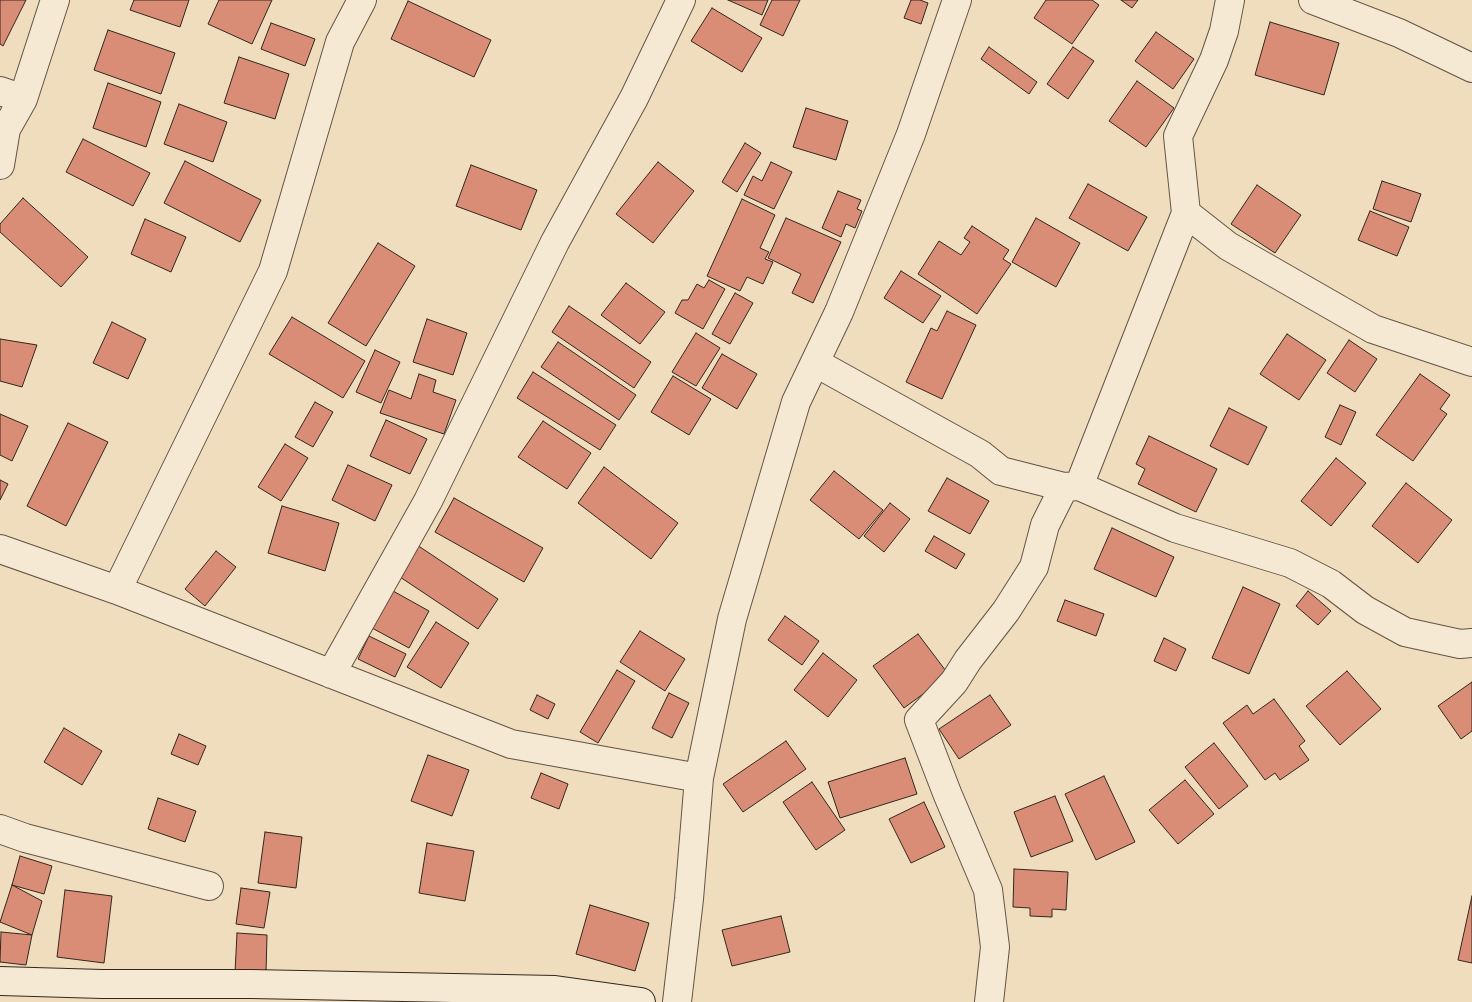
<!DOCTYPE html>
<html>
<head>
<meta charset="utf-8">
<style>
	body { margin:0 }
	canvas { display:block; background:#efddbd }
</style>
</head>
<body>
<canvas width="1472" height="1002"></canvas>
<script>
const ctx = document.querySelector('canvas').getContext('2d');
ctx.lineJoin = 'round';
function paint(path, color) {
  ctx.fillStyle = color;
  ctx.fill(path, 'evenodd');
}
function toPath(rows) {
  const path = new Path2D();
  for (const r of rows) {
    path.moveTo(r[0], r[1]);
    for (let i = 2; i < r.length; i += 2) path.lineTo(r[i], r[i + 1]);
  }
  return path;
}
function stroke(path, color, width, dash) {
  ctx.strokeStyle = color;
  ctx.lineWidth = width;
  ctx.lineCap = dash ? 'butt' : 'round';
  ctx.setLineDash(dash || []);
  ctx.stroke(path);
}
const building = toPath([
	[0,0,26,0,3,46,0,44,0,0],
	[134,0,189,0,180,27,130,10,134,0],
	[219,0,272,0,252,44,208,24,219,0],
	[728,0,768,0,762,15,728,0],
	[772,0,800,0,783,36,760,25,772,0],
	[911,0,920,0,928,3,921,24,904,18,911,0],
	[1046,0,1092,0,1099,5,1072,44,1034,18,1046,0],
	[1121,0,1138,0,1132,8,1121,0],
	[408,1,491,40,474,77,391,39,408,1],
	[712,8,762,38,742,72,691,41,712,8],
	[1270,22,1339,43,1324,95,1255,75,1270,22],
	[271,23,315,39,305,66,261,49,271,23],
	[108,30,175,53,161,94,94,70,108,30],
	[1156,32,1194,59,1173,89,1135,61,1156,32],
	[989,47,1037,82,1029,94,981,59,989,47],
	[1073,47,1094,61,1068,99,1047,84,1073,47],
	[239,57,289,74,275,119,224,103,239,57],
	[1137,81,1174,108,1146,147,1109,121,1137,81],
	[108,83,161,102,146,147,93,128,108,83],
	[179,104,227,122,213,162,164,144,179,104],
	[806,108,848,121,836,160,793,147,806,108],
	[83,139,150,173,133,206,66,172,83,139],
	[745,143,761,153,737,192,722,182,745,143],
	[185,161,261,200,240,242,164,203,185,161],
	[658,162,694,191,653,243,616,214,658,162],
	[771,162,792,172,774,209,744,195,753,176,762,181,771,162],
	[471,165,537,190,521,230,456,206,471,165],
	[1382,181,1421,194,1411,222,1373,209,1382,181],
	[1088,184,1147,217,1128,251,1069,218,1088,184],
	[1257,185,1301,215,1275,253,1231,224,1257,185],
	[838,191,861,200,857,209,862,211,855,228,846,224,841,237,822,228,838,191],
	[23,198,88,257,61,287,0,232,0,224,23,198],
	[742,199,775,215,760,248,769,252,765,259,773,262,763,284,747,277,740,291,707,276,742,199],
	[1370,211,1409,227,1397,256,1358,240,1370,211],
	[786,218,841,242,813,303,792,293,801,274,768,258,786,218],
	[1036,218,1080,243,1056,287,1012,262,1036,218],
	[145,219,186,237,171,272,131,254,145,219],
	[972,226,1009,250,1003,259,1011,264,977,314,918,274,939,241,961,255,970,242,964,238,972,226],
	[378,243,415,266,366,346,328,323,378,243],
	[901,271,941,296,923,323,884,298,901,271],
	[709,280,725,289,703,329,675,313,682,300,688,300,697,284,704,288,709,280],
	[626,283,665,312,640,344,601,315,626,283],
	[735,293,753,303,730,344,712,334,735,293],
	[569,306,651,362,634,388,552,332,569,306],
	[947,311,976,325,942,399,906,382,931,328,937,331,947,311],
	[292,317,365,361,343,398,269,354,292,317],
	[427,319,467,333,453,375,413,362,427,319],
	[112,322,146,339,128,379,93,363,112,322],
	[696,333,720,348,696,386,672,372,696,333],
	[1287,334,1326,360,1299,400,1260,374,1287,334],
	[0,339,37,345,22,387,0,381,0,339],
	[1349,340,1377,359,1355,392,1327,373,1349,340],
	[558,342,636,395,619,420,541,367,558,342],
	[375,350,400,362,381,403,356,392,375,350],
	[722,354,757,374,737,409,702,388,722,354],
	[533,372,616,425,600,450,517,398,533,372],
	[419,374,436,380,433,392,456,400,444,434,380,413,389,390,411,399,419,374],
	[1420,374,1450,395,1440,409,1447,414,1413,461,1376,435,1420,374],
	[673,376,711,399,689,435,651,412,673,376],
	[315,402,333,412,313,447,295,437,315,402],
	[1340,405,1356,412,1341,445,1325,437,1340,405],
	[1229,408,1267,427,1248,465,1210,446,1229,408],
	[0,414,28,426,12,461,0,455,0,414],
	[386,420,427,439,410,474,370,456,386,420],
	[543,421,591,453,567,489,518,457,543,421],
	[68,423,108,442,66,526,27,506,68,423],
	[1149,436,1217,469,1196,512,1138,484,1145,469,1136,464,1149,436],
	[285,444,308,458,281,501,258,487,285,444],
	[1336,458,1366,483,1331,526,1301,501,1336,458],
	[348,465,392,485,375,521,332,500,348,465],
	[604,467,678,523,651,559,578,503,604,467],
	[834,471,883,510,859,539,810,500,834,471],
	[947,478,989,501,970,534,928,511,947,478],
	[0,480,8,484,0,500,0,480],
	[1406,483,1452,520,1418,563,1372,526,1406,483],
	[454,498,543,548,524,582,435,532,454,498],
	[890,503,910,519,884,552,864,536,890,503],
	[282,506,339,523,325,571,268,553,282,506],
	[1112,528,1174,557,1156,597,1094,569,1112,528],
	[934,536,965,554,956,569,925,551,934,536],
	[417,545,498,599,478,629,397,575,417,545],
	[216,551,236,567,205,606,185,589,216,551],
	[1243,587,1280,604,1249,674,1212,658,1243,587],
	[393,591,429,611,409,648,372,628,393,591],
	[1308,591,1331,611,1318,625,1296,606,1308,591],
	[1065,600,1104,614,1096,636,1057,621,1065,600],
	[785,616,819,641,802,665,768,640,785,616],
	[436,622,469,643,441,688,407,667,436,622],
	[640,631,685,659,665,691,620,662,640,631],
	[918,634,949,675,904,708,873,666,918,634],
	[369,636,406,654,395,677,358,659,369,636],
	[1164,638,1186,649,1176,671,1154,661,1164,638],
	[823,653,857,680,828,717,794,690,823,653],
	[617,670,635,681,598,743,580,732,617,670],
	[1347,671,1381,709,1340,745,1306,706,1347,671],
	[1472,682,1472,731,1461,739,1438,706,1472,682],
	[669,693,689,703,672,738,652,728,669,693],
	[537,695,555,704,548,719,530,710,537,695],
	[990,695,1011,725,959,759,939,729,990,695],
	[1274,699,1305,741,1299,746,1309,760,1280,780,1275,773,1265,780,1223,723,1247,705,1253,714,1274,699],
	[64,728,102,751,82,785,44,762,64,728],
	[179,734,206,746,198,765,171,754,179,734],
	[786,741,806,769,743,812,723,784,786,741],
	[1214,743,1248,786,1219,809,1185,767,1214,743],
	[428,755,469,770,452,816,411,801,428,755],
	[905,758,917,794,840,818,828,782,905,758],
	[541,773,568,784,559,809,531,798,541,773],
	[1104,776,1135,842,1096,860,1065,794,1104,776],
	[1185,780,1214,814,1178,844,1149,810,1185,780],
	[812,782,845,830,816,850,783,802,812,782],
	[1055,796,1073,841,1031,857,1014,812,1055,796],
	[158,798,196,811,185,842,148,829,158,798],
	[924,802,945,847,911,863,889,819,924,802],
	[265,832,302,837,296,888,258,883,265,832],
	[427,843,474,851,465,901,419,893,427,843],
	[20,856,52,866,44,894,12,885,20,856],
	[1014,869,1068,872,1066,910,1052,909,1052,917,1030,916,1030,908,1013,907,1014,869],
	[12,885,42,901,32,935,0,922,12,885],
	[241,888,270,892,264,928,236,924,241,888],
	[65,890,112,896,104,963,57,957,65,890],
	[1472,896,1472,963,1458,960,1472,896],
	[590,905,649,923,635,971,576,954,590,905],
	[781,916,790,952,732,966,722,930,781,916],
	[1,932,32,935,26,965,0,962,1,932],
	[237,933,267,935,266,974,235,973,237,933]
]);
const street = toPath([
	[362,0,340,42,273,271,117,590,511,744,699,778],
	[1313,0,1399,33,1472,68],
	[0,91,23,99],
	[0,165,6,129,23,99,55,0],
	[1186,213,1228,246,1373,329,1472,362],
	[816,363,980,454,1001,471,1064,487,1079,486,1186,213,1178,136,1214,60,1224,31,1230,0],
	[1079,486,1175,528,1290,563,1331,584,1365,610,1405,632,1460,644,1472,643],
	[0,549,117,590],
	[331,674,428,501,555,242,634,98,681,0],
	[0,829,25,838,209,886],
	[677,1002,689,899,699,778,732,619,796,402,839,312,911,134,957,0],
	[989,1002,995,947,988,890,947,793,919,720,954,682,968,660,1006,611,1034,567,1045,525,1064,487]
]);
const secondary = toPath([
	[0,981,102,984,251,984,555,990,641,1002]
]);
paint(building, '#da8d76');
stroke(building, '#34271d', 1);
stroke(street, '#635445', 30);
stroke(secondary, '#34271d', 30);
stroke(street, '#f5e9d4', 28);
stroke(secondary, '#f5e9d4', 28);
</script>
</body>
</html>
